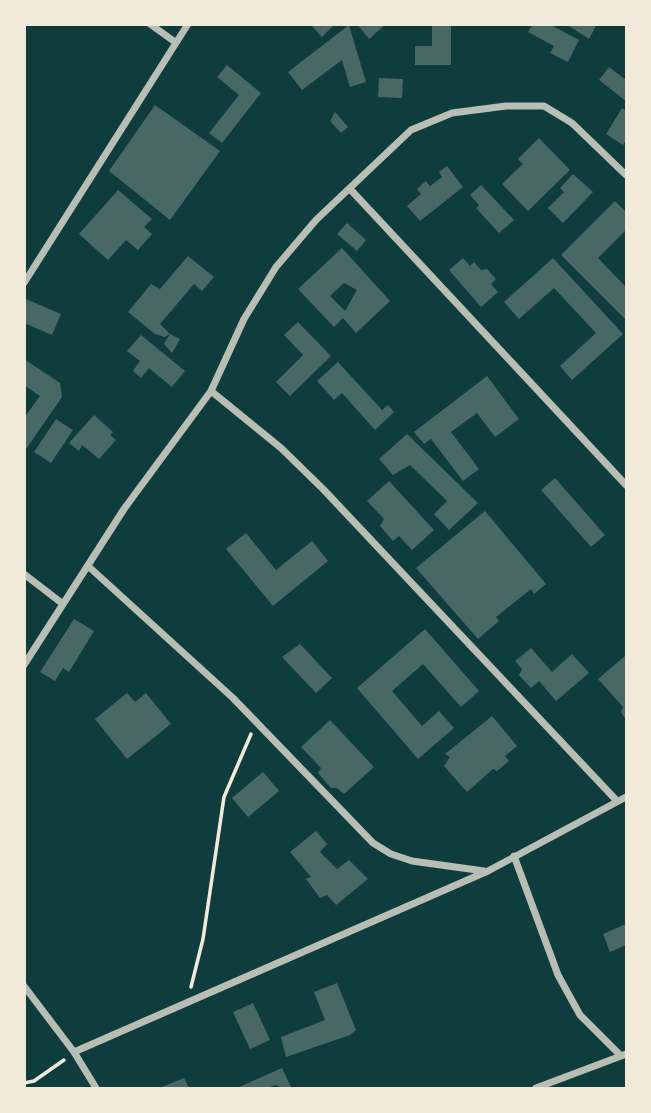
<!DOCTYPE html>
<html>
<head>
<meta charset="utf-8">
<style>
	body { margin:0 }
	#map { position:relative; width:651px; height:1113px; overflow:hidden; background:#0f3d3e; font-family:Mulish,sans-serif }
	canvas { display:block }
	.frame { position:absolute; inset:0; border:26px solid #f1e9da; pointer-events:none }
</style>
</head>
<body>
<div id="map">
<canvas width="651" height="1113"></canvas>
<div class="frame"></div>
</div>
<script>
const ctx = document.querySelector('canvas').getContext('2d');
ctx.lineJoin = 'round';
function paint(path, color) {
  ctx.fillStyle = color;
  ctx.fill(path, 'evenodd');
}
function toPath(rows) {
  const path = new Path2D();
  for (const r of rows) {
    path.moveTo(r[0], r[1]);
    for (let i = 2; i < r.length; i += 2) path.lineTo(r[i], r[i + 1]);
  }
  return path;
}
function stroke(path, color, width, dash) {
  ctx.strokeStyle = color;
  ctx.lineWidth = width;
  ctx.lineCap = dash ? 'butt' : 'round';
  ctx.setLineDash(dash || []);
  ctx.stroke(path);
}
const building = toPath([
	[310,24,335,24,322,37],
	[357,24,386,24,369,39],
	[432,24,451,24,451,65,415,65,415,46,432,46],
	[533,24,549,24,579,40,568,62,550,53,554,46,528,32],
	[566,24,597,24,589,39],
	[349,25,366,82,350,87,342,60,302,90,288,72],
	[227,65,261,93,222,143,209,133,239,95,217,77],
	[609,67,626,80,626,101,599,80],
	[379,78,403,79,402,98,378,97],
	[155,105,220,151,170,220,109,171],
	[622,108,626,111,626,140,623,145,606,134],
	[335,112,348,127,341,133,330,121],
	[539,138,570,170,528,211,502,184,523,164,518,159],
	[447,166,463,187,420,221,407,206,421,194,417,189,426,181,430,186,442,177,439,172],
	[573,174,593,192,563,223,548,208,564,192,560,188],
	[481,185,514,220,499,233,476,208,479,205,470,195],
	[118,190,152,219,144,227,152,234,138,250,126,240,108,260,79,234],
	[615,201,626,212,626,230,598,258,626,287,626,320,561,255],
	[347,223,366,240,357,251,337,234],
	[342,248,390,301,356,333,343,318,334,327,298,289],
	[344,283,357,290,345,311,330,296],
	[188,256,214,277,202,291,194,284,160,324,170,334,165,337,155,334,128,312,151,284,160,289],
	[463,258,470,266,474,262,481,270,487,269,496,279,491,284,498,292,481,307,449,270],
	[553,258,623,334,572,380,560,366,596,333,554,288,519,319,504,302],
	[26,299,61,314,52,335,24,323],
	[298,322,331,356,290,396,276,382,303,355,284,335],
	[170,334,180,339,172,353,164,344],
	[141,335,185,371,172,387,149,368,141,378,133,371,140,361,127,351],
	[24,359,60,383,62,397,24,452,24,418,40,396,24,385],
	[338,362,382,410,388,405,394,412,375,430,342,393,334,400,317,381],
	[487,376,519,419,495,437,477,413,451,432,479,469,463,481,431,439,424,444,414,432],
	[94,415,113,432,110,435,116,440,99,459,82,445,79,451,69,443],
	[56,419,73,430,51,463,34,452],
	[407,434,478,503,449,530,434,514,447,501,410,465,393,475,379,459],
	[555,478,605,535,591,547,541,490],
	[389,481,434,530,412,550,399,536,393,541,380,526,384,519,367,501],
	[485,511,546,584,534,594,531,589,496,617,499,621,478,639,416,568],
	[246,533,276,570,312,541,328,561,273,606,226,549],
	[74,619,94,631,69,672,63,668,55,681,40,672],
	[425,629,479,691,461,707,423,664,392,691,422,726,439,711,454,728,418,759,357,688],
	[300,644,332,678,316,693,282,657],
	[531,648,552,672,572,654,589,673,556,701,539,681,531,688,519,675,522,669,515,661],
	[625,656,626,657,626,720,621,712,623,707,598,679],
	[127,693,135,702,146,693,171,724,127,759,95,719],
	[492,716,517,746,505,756,509,761,497,771,493,769,467,792,444,766,450,757,445,754],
	[330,720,374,767,344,794,337,788,331,788,318,773,321,768,301,747],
	[263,772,279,791,248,817,232,798],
	[316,831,327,844,320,852,337,869,349,860,368,879,336,905,327,895,320,898,306,879,311,877,290,852],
	[626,924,626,945,610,952,603,934],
	[337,983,356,1030,350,1035,286,1057,281,1037,325,1020,314,992],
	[253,1003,270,1040,250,1049,233,1012],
	[282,1068,291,1087,282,1088,276,1085,267,1088,237,1088],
	[184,1078,189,1088,159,1088]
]);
const path = toPath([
	[191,987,203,939,224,797,251,734],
	[24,1083,34,1081,64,1060]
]);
const minor = toPath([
	[150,24,175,42],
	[350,189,626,485],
	[24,283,188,24],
	[211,391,281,448,323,489,617,801],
	[88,566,233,698,373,843,391,854,412,861,484,871],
	[24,574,63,604],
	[24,665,124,509,211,391,244,319,276,267,316,220,411,130,452,113,506,106,544,106,572,123,626,175],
	[514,856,558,975,580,1015,621,1056,626,1054],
	[24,986,74,1052,488,871,626,797],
	[74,1052,96,1088],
	[536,1088,621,1056]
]);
paint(building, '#486865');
stroke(path, '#f1e9da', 3.5);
stroke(minor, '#b8beb3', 7);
</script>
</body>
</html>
